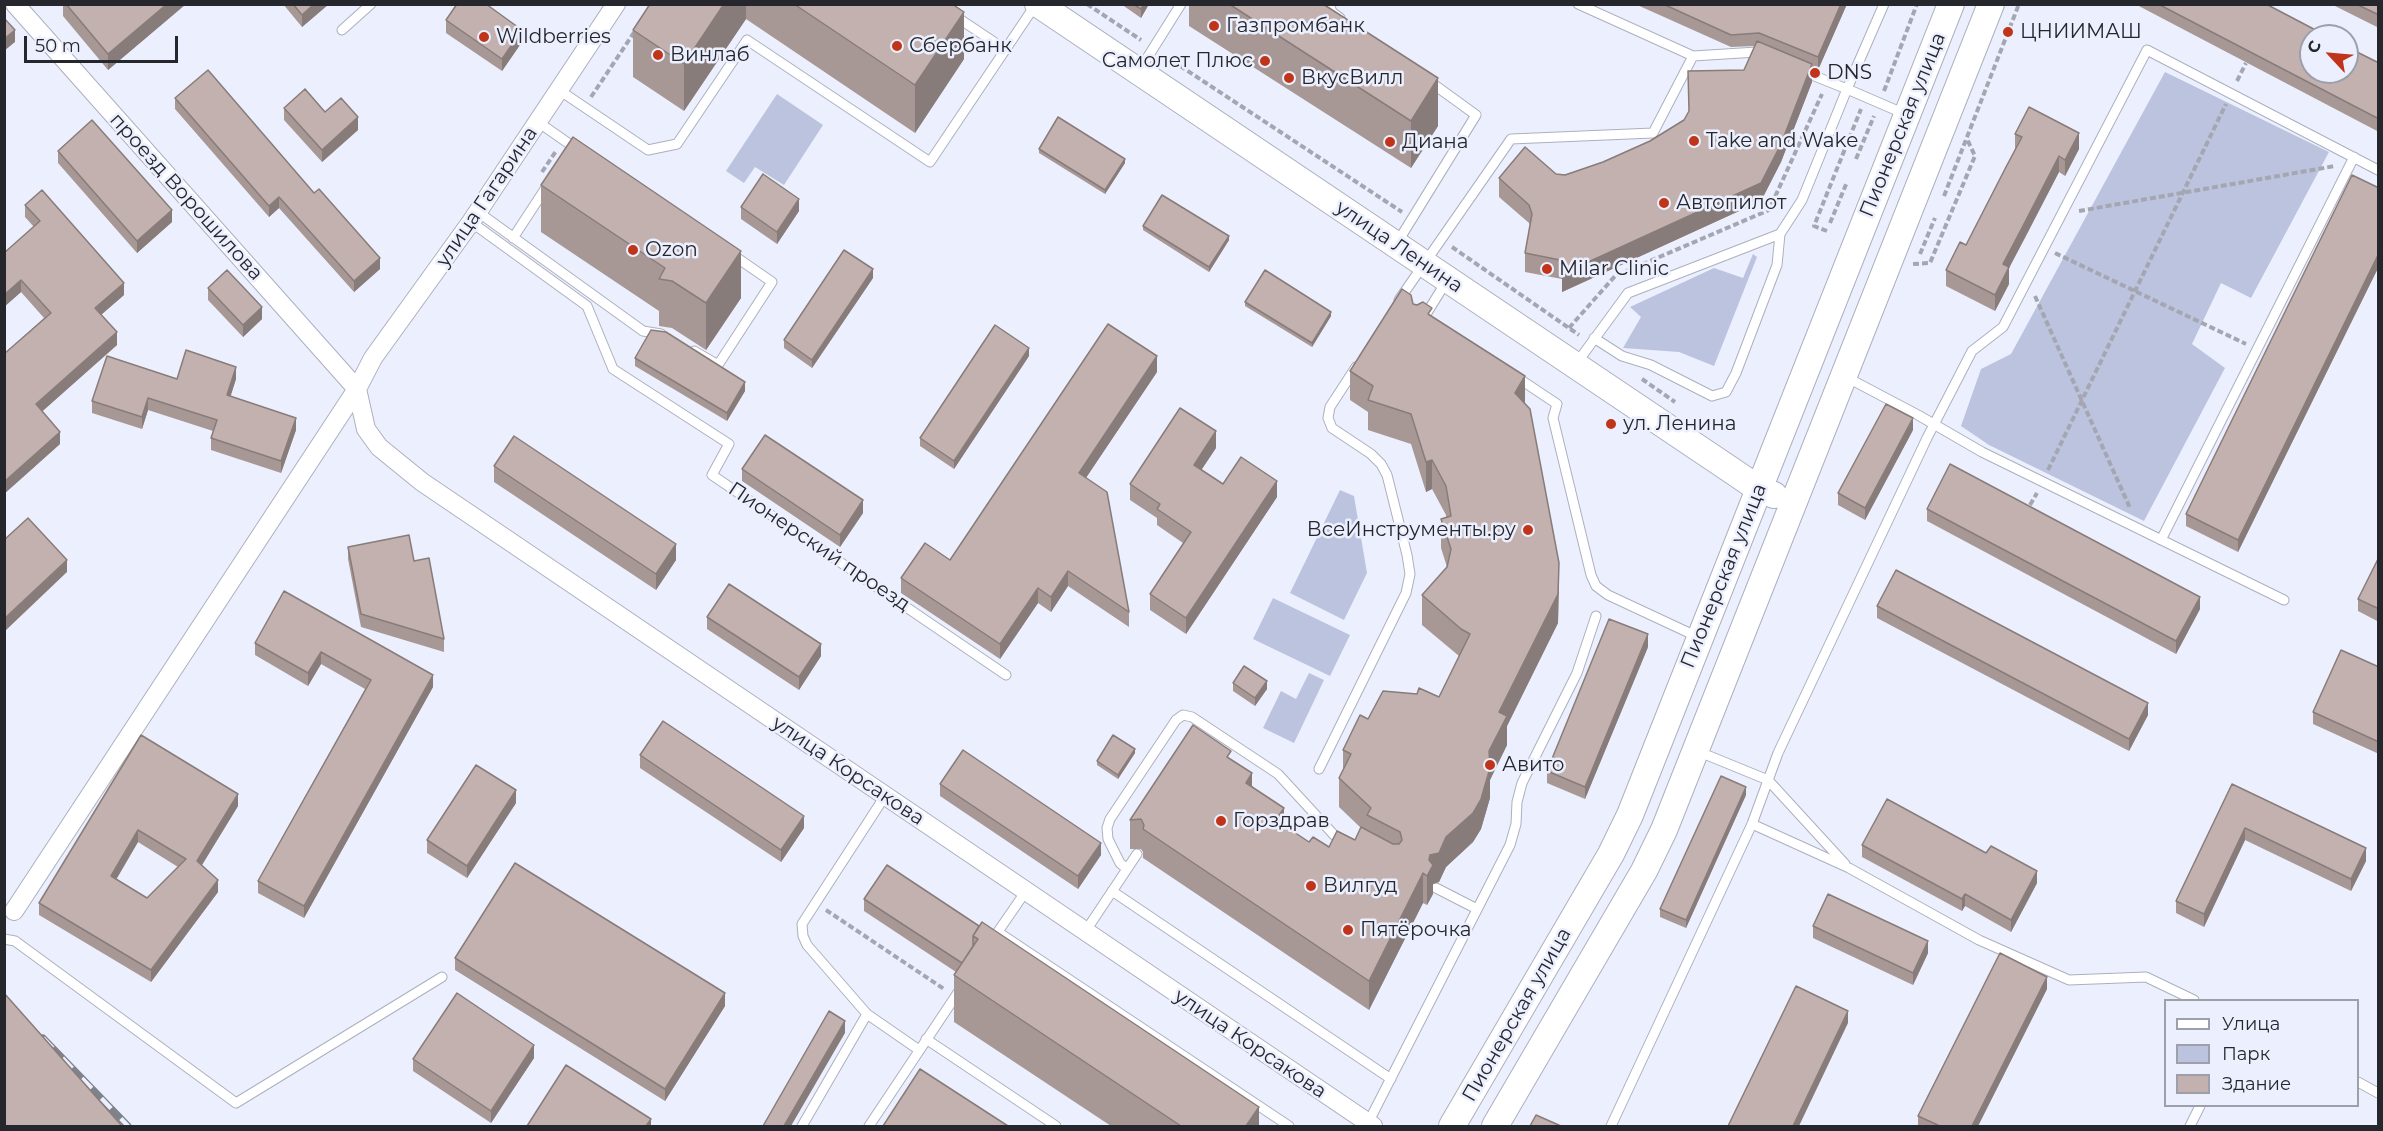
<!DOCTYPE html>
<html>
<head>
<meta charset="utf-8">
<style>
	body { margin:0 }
	#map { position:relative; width:2383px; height:1131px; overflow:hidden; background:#ecf0fe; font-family:Montserrat,sans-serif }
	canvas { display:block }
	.frame { position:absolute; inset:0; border:6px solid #26272d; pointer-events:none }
	.legend { position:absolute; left:2164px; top:999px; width:195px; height:108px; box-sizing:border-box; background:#ecf0fe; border:2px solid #9da0aa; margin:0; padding:8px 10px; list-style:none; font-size:18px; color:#26272d }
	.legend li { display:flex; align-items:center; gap:12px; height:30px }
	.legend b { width:30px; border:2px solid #9da0aa }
	.north { position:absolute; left:2299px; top:24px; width:60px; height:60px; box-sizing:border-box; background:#ecf0fe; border:2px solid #9da0aa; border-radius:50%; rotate:296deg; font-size:16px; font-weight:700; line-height:24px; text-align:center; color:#26272d }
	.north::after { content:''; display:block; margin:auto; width:21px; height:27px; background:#c0351a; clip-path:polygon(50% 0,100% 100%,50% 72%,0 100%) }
	.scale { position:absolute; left:24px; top:36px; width:154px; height:27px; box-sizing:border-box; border:3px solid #26272d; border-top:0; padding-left:8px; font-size:18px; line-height:21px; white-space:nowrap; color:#26272d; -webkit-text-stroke:4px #ecf0fe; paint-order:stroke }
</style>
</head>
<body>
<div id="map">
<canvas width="2383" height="1131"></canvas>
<div class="frame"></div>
<ul class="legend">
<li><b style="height:8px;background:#fff"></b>Улица</li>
<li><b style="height:16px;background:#bbc3de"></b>Парк</li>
<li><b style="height:16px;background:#c2b1ae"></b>Здание</li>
</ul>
<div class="north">С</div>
<div class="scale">50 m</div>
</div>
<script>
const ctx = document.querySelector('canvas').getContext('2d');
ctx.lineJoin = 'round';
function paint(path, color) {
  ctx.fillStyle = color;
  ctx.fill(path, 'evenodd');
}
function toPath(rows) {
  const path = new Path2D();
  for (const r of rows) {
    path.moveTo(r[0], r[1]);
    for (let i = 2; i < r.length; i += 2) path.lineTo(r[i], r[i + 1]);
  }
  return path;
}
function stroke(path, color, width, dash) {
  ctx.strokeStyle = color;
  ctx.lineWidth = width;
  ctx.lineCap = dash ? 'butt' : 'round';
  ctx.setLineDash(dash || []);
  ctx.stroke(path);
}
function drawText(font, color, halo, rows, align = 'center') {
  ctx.font = font + ' Montserrat,sans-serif';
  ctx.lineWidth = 5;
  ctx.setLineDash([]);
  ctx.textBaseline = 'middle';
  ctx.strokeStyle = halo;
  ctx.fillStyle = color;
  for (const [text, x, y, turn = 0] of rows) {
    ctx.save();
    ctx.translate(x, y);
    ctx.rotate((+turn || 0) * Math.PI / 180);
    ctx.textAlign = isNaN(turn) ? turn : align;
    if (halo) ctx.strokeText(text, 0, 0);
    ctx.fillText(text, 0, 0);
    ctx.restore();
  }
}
const green = toPath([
	[2165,72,2329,152,2251,298,2221,283,2192,344,2225,368,2144,521,1989,445,1961,426,1981,369,2011,354],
	[777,94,823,125,784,185,755,167,744,183,726,171],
	[1753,254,1757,257,1714,366,1679,352,1623,348,1641,317,1630,307,1714,268,1743,278],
	[1340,490,1354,496,1367,573,1344,620,1290,593],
	[1273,598,1350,635,1330,676,1253,639],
	[1309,673,1324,680,1294,743,1263,728,1281,691,1296,699]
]);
const path = toPath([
	[1087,4,1141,40],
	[1165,56,1402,212],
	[2237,81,2246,63],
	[1884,91,1917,4],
	[591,97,635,31],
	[1856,159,1874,116],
	[542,172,556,151],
	[1944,196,2019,4],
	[2079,211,2335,166],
	[1830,223,1847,182],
	[1827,231,1814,226,1861,109],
	[1452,247,1579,335],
	[2055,253,2246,344],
	[1920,254,1935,218],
	[1913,264,1930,263,1975,156,1967,139],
	[2035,296,2130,508],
	[1569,328,1615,276,1769,210,1822,94],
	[1642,379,1675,402],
	[2048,470,2226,104],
	[2030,505,2037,493],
	[826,910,944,989]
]);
const lane = toPath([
	[937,4,1006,50],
	[1329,4,1332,12,1340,18],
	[1578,4,1693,56,1757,52,1762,54],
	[1884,4,1847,89,1905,114],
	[342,30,371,4],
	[1139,71,1181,4],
	[559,90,648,150,677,144,747,40,930,162,1036,4],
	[538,122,578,150],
	[478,212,643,331,661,334],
	[471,222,587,306,613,369,729,444,712,475,1006,675],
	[513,238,547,186],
	[1397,243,1476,115,1429,81],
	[1399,300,1511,139,1653,133,1693,56],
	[1425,316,1446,282],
	[1594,338,1622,356,1651,365,1712,396,1726,392,1736,373,1777,265,1780,234],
	[694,351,718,365,772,282,733,255],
	[1576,364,1628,293,1780,234,1802,200,1847,89,1802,71],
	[1515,376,1557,404,1553,418,1591,575,1596,586,1608,595,1698,637],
	[1846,377,1918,415,1982,452,2284,600],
	[2161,540,2354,157],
	[1697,751,1768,780,1845,864],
	[1319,769,1406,593,1410,574,1407,555,1387,475,1381,464,1371,454,1332,428,1328,418,1330,407,1356,367],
	[1752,824,1849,868,1979,940,2069,980,2146,977,2194,1000],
	[1127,869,1137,854],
	[1436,888,1477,909],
	[1112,891,1391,1079],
	[998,932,1289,1126],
	[1085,932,1127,869,1120,863,1108,839,1107,828,1110,819,1176,720,1183,715,1192,717,1278,774,1334,835,1343,840],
	[995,936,1026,891],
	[4,939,15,941,236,1103,442,977],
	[867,1014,919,1050],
	[926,1039,1056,1126],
	[2358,1082,2378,1093],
	[1367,1125,1510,845,1516,824,1517,802,1522,783,1577,673,1596,616],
	[802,1126,867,1014,807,945,803,936,802,924,885,796],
	[869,1126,961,988],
	[1611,1126,1752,824,1778,753,1927,438,1972,351,2003,327,2147,50,2378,170],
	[2190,1126,2200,1106]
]);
const street = toPath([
	[15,4,357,389,366,429,379,447,422,482,1373,1126],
	[14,911,357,389,373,358,471,222,616,4]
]);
const secondary = toPath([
	[1038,4,1731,470,1759,489,1774,495],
	[1452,1126,1611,854,1630,815,1951,4],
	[1495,1126,1644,871,1664,830,1991,4]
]);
const rail = toPath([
	[43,1038,128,1126]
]);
const wall = toPath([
	[63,4,186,4,108,70,63,16],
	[283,4,329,4,302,27],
	[650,4,952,4,964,59,915,133,746,19,684,111,633,77,633,30],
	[1121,4,1149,4,1141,18],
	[1189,4,1323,4,1438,126,1411,168,1189,26],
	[1635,4,1847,4,1818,70,1812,67,1812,82,1781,162,1761,201,1562,292,1562,279,1525,272,1525,253,1530,225,1529,223,1499,197,1499,178,1556,174,1565,175,1603,162,1650,141,1684,120,1744,70,1755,46,1731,47],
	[2135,4,2266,4,2379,63,2379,132],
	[2331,4,2379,4,2379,28],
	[446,20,522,42,502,71,446,33],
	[175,98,380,269,354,292,279,208,269,217,175,109],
	[284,108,325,112,358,130,322,162,284,120],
	[2015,134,2079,149,2065,176,2059,172,2025,238,2009,268,2009,284,1995,311,1946,286,1946,270,1966,245,2015,149],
	[1039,149,1125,163,1105,194,1039,153],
	[58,151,172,222,137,253,58,163],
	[541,185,741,298,706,350,672,328,659,326,659,311,541,232],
	[2379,188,2379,266,2238,552,2186,526,2186,514],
	[25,205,124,295,101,315,117,345,42,411,60,444,4,494,4,354,44,318,21,292,4,307,34,227,25,217],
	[741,207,799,211,777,244,741,219],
	[1143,226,1229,240,1209,272,1143,230],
	[873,278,812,368,784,348,784,340],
	[208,288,262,319,243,337,208,300],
	[1245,302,1331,316,1312,347,1245,306],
	[1413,304,1432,317,1525,404,1559,592,1558,623,1507,726,1507,745,1490,780,1490,798,1481,829,1473,842,1446,867,1439,882,1433,884,1433,894,1427,905,1423,903,1369,1010,1143,858,1143,852,1141,849,1130,849,1130,820,1231,759,1284,826,1309,842,1329,847,1355,840,1361,828,1339,807,1339,778,1343,772,1343,750,1368,719,1439,697,1459,656,1422,625,1422,595,1447,567,1441,548,1441,519,1446,517,1446,515,1432,489,1426,492,1411,444,1368,430,1368,412,1350,400,1350,371],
	[1029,356,954,469,920,446,920,438],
	[635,358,745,391,727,421,635,366],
	[1157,372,1086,478,1129,612,1129,627,1068,586,1051,612,1038,603,1000,659,901,593,901,578,950,560],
	[177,379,236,379,230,396,296,430,281,473,211,450,211,438,213,431,148,410,142,429,92,413,92,401],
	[1913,430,1865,520,1838,505,1838,493],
	[1216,448,1201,470,1223,484,1277,497,1186,634,1150,610,1150,594,1183,543,1157,525,1157,518,1130,500,1130,484],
	[494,466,676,560,656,590,494,482],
	[742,469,863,513,840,547,742,481],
	[1927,509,2200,609,2176,654,1927,521],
	[348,547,414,561,444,639,444,652,361,627,348,559],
	[2379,557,2379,622,2358,611,2358,599],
	[284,591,433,687,304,918,258,893,258,881,365,689,321,664,308,686,255,655,255,643],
	[1877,606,2148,715,2129,751,1877,618],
	[707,617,821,656,799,690,707,629],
	[1648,647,1585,799,1547,783,1547,771],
	[2379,667,2379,754,2313,724,2313,712],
	[1233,683,1267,689,1255,706,1233,691],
	[141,735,238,806,202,865,218,892,151,982,39,915,39,903],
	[138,842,178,867,147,898,116,880],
	[1135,753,1118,779,1097,765,1097,761],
	[640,755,804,828,781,862,640,768],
	[940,784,1101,855,1078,889,940,796],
	[2232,784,2366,861,2351,891,2245,840,2204,927,2176,913,2176,901],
	[1746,795,1686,928,1660,917,1660,909],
	[516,803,467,878,427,853,427,840],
	[1862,845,2037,883,2011,932,1965,906,1962,911,1862,857],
	[887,865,1259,1126,1111,1126,954,1022,954,975,956,972,864,911,864,899],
	[1813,926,1928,953,1913,985,1813,938],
	[455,958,725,1006,665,1101,455,970],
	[2047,989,1978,1126,1918,1126,1918,1116],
	[2379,1027,2379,1041,2378,1041,2378,1029],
	[534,1058,491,1123,413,1071,413,1059]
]);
const shadedWall = toPath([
	[167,4,186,4,108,70,108,54],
	[314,4,329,4,302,27,302,15],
	[724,4,746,4,746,19,684,111,684,64],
	[1144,4,1149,4,1141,18,1141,9],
	[1841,4,1847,4,1818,70,1818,57],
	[964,12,964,59,915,133,915,85],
	[15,30,15,42,4,51,4,39],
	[522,30,522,42,502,71,502,59],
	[1812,64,1812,82,1781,162,1761,201,1562,292,1562,274],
	[1438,78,1438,126,1411,168,1411,121],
	[358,117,358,130,322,162,322,150],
	[2079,133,2079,149,2065,176,2065,160],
	[2059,156,2059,172,2009,268,2009,284,1995,311,1995,295,2003,264],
	[1125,159,1125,163,1105,194,1105,190],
	[279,197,279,208,269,217,269,206],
	[799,199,799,211,777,244,777,232],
	[172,210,172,222,137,253,137,241],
	[1229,236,1229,240,1209,272,1209,267],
	[741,251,741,298,706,350,706,303],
	[2379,253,2379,266,2238,552,2238,540],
	[380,258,380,269,354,292,354,281],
	[873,269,873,278,812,368,812,360],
	[21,280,21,292,4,307,4,295],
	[124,283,124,295,95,320,95,308],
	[262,307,262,319,243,337,243,325],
	[1331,312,1331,316,1312,347,1312,343],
	[117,332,117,345,36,417,36,404],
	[1029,348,1029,356,954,469,954,461],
	[1157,356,1157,372,1079,488,1079,473],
	[236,367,236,379,227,408,227,395],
	[1525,376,1525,405,1515,393],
	[745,382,745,391,727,421,727,413],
	[148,398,148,410,142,429,142,417],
	[296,418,296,430,281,473,281,461],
	[1913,418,1913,430,1865,520,1865,508],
	[1216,431,1216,448,1194,481,1194,465],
	[60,432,60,444,4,494,4,482],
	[1432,460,1432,489,1426,492,1426,462],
	[1277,481,1277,497,1186,634,1186,618],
	[863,500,863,513,840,547,840,535],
	[676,544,676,560,656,590,656,574],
	[67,560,67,572,4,632,4,619],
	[1559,563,1558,623,1507,726,1507,745,1490,780,1490,798,1481,829,1473,842,1446,867,1439,882,1433,884,1433,894,1427,905,1427,876,1430,855,1489,751,1499,712],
	[1068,571,1068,586,1051,612,1051,597],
	[1038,588,1038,603,1000,659,1000,644],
	[2200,597,2200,609,2176,654,2176,641],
	[1648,634,1648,647,1585,799,1585,787],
	[821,644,821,656,799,690,799,677],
	[321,652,321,664,308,686,308,673],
	[433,675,433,687,304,918,304,906],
	[1267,681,1267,689,1255,706,1255,698],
	[2148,703,2148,715,2129,751,2129,739],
	[1135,749,1135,753,1118,779,1118,775],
	[1252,773,1252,803,1246,783],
	[1746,787,1746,795,1686,928,1686,920],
	[516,790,516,803,467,878,467,866],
	[238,794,238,806,197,873,197,861],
	[1284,808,1284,837,1276,820],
	[804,816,804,828,781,862,781,850],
	[2245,828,2245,840,2204,927,2204,914],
	[138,830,138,842,111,888,111,876],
	[1101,843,1101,855,1078,889,1078,876],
	[2366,848,2366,861,2351,891,2351,879],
	[2037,871,2037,883,2011,932,2011,920],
	[1423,873,1423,903,1369,1010,1369,981],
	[5,876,5,888,4,889,4,877],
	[218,880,218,892,151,982,151,970],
	[1965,894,1965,906,1962,911,1962,899],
	[1928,941,1928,953,1913,985,1913,973],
	[2047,977,2047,989,1978,1126,1972,1126],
	[725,993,725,1006,665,1101,665,1089],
	[1848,1011,1848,1023,1799,1126,1793,1126],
	[845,1021,845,1033,791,1126,784,1126],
	[534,1045,534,1058,491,1123,491,1111],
	[1259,1107,1259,1126,1246,1126],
	[651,1119,651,1126,646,1126]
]);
const building = toPath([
	[66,4,167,4,108,54,66,4],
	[293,4,314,4,302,15,293,4],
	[457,4,486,4,522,30,502,59,446,20,457,4],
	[650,4,724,4,684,64,633,30,650,4],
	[794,4,952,4,964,12,915,85,794,4],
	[1133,4,1144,4,1141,9,1133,4],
	[1229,4,1323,4,1438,78,1411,121,1229,4],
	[1663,4,1841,4,1818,57,1759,33,1731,35,1663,4],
	[2158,4,2266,4,2327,36,2311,36,2311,72,2347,72,2347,47,2379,63,2379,119,2158,4],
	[2356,4,2379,4,2379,15,2356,4],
	[4,18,15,30,4,39,4,18],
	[1757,41,1812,64,1781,144,1761,183,1562,274,1565,261,1525,253,1532,214,1529,205,1499,178,1525,147,1556,174,1565,175,1603,162,1650,141,1684,120,1689,111,1688,71,1744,70,1757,41],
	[208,70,314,193,319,189,380,258,354,281,279,197,269,206,175,98,208,70],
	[305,89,325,112,341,98,358,117,322,150,284,108,305,89],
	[2029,107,2079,133,2065,160,2059,156,2025,222,2003,264,2009,267,1995,295,1946,270,1960,242,1966,245,2006,167,2022,137,2015,134,2029,107],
	[1058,117,1125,159,1105,190,1039,149,1058,117],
	[92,120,172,210,137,241,58,151,92,120],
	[573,137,741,251,706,303,672,281,659,279,665,268,541,185,573,137],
	[763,174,799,199,777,232,741,207,763,174],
	[2352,175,2379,188,2379,253,2238,540,2186,514,2352,175],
	[42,190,124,283,95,308,117,332,36,404,60,432,4,482,4,354,51,313,21,280,4,295,4,253,40,221,25,205,42,190],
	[1162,195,1229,236,1209,267,1143,226,1162,195],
	[844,250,873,269,812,360,784,340,844,250],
	[227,270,262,307,243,325,208,288,227,270],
	[1265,270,1331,312,1312,343,1245,302,1265,270],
	[1402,289,1411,295,1413,304,1417,305,1423,302,1432,308,1428,314,1525,376,1515,393,1530,409,1559,563,1558,594,1499,712,1507,716,1489,751,1490,768,1481,799,1473,813,1446,837,1439,853,1430,855,1429,860,1433,865,1427,876,1423,873,1369,981,1143,829,1144,825,1141,819,1130,820,1193,725,1231,751,1227,757,1252,773,1246,783,1284,808,1276,820,1309,842,1313,837,1329,847,1337,831,1355,840,1361,827,1393,844,1399,844,1402,840,1400,832,1367,815,1371,808,1339,778,1351,754,1343,750,1360,715,1368,719,1383,691,1417,694,1419,688,1439,697,1470,634,1461,629,1422,595,1447,567,1451,549,1441,519,1451,516,1446,486,1432,460,1426,462,1411,414,1368,400,1373,386,1350,371,1402,289],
	[1108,324,1157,356,1079,473,1107,492,1129,612,1068,571,1051,597,1038,588,1000,644,901,578,925,543,950,560,1108,324],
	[995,325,1029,348,954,461,920,438,995,325],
	[651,330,666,332,745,382,727,413,635,358,651,330],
	[186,350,236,367,227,395,296,418,281,461,211,438,217,420,148,398,142,417,92,401,107,356,177,379,186,350],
	[1886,404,1913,418,1865,508,1838,493,1886,404],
	[1180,408,1216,431,1194,465,1223,484,1241,457,1277,481,1186,618,1150,594,1191,532,1157,509,1160,504,1130,484,1180,408],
	[765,435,863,500,840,535,742,469,765,435],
	[514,436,676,544,656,574,494,466,514,436],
	[1950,464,2200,597,2176,641,1927,509,1950,464],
	[28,518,67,560,4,619,4,540,28,518],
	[409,535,414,561,429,558,444,639,361,614,348,547,409,535],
	[2379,557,2379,609,2358,599,2379,557],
	[1896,570,2148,703,2129,739,1877,606,1896,570],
	[729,584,821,644,799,677,707,617,729,584],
	[284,591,433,675,304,906,258,881,371,680,321,652,308,673,255,643,284,591],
	[1609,619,1648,634,1585,787,1547,771,1609,619],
	[2341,650,2379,667,2379,742,2313,712,2341,650],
	[1244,666,1267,681,1255,698,1233,683,1244,666],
	[663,721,804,816,781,850,640,755,663,721],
	[141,735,238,794,197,861,218,880,151,970,39,903,141,735],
	[138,830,186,859,147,898,111,876,138,830],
	[1113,735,1135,749,1118,775,1097,761,1113,735],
	[963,750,1101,843,1078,876,940,784,963,750],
	[476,765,516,790,467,866,427,840,476,765],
	[1721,776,1746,787,1686,920,1660,909,1721,776],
	[2232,784,2366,848,2351,879,2245,828,2204,914,2176,901,2232,784],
	[1887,799,1986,853,1991,846,2037,871,2011,920,1965,894,1962,899,1862,845,1887,799],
	[515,863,725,993,665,1089,455,958,515,863],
	[887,865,979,926,973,936,973,946,962,963,864,899,887,865],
	[1828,894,1928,941,1913,973,1813,926,1828,894],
	[982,922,1259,1107,1246,1126,1181,1126,954,975,978,939,973,936,982,922],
	[2000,953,2047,977,1972,1126,1940,1126,1918,1116,2000,953],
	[1796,986,1848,1011,1793,1126,1728,1126,1796,986],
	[4,993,122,1126,4,1126,4,993],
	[457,993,534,1045,491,1111,413,1059,457,993],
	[829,1011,845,1021,784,1126,763,1126,829,1011],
	[566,1065,651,1119,646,1126,527,1126,566,1065],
	[920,1069,1008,1126,883,1126,920,1069],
	[1536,1115,1561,1126,1530,1126,1536,1115]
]);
const markers = [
	[1214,26,6,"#c0351a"],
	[2008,32,6,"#c0351a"],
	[484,37,6,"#c0351a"],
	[897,46,6,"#c0351a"],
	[658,55,6,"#c0351a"],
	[1265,61,6,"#c0351a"],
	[1815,73,6,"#c0351a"],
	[1289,78,6,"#c0351a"],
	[1694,141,6,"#c0351a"],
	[1390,142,6,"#c0351a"],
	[1664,203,6,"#c0351a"],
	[633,250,6,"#c0351a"],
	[1547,269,6,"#c0351a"],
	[1611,424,6,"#c0351a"],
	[1528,530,6,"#c0351a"],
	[1490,765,6,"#c0351a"],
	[1221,821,6,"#c0351a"],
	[1311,886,6,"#c0351a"],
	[1348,930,6,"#c0351a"]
];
const poiNames = [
	["Газпромбанк",1226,26],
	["ЦНИИМАШ",2020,32],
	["Wildberries",496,37],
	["Сбербанк",909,46],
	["Винлаб",670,55],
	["Самолет Плюс",1253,61,"right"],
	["DNS",1827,73],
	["ВкусВилл",1301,78],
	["Take and Wake",1706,141],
	["Диана",1402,142],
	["Автопилот",1676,203],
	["Ozon",645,250],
	["Milar Clinic",1559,269],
	["ул. Ленина",1623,424],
	["ВсеИнструменты.ру",1516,530,"right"],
	["Авито",1502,765],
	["Горздрав",1233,821],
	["Вилгуд",1323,886],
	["Пятёрочка",1360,930]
];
const streetNames = [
	["Пионерская улица",1903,125,-68],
	["проезд Ворошилова",186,197,48],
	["улица Гагарина",487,197,-56],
	["улица Ленина",1399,247,34],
	["Пионерский проезд",819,547,34],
	["Пионерская улица",1724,576,-68],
	["улица Корсакова",848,771,34],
	["Пионерская улица",1517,1015,-60],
	["улица Корсакова",1250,1044,34]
];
paint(green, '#bbc3de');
stroke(lane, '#acb0be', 11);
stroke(street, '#acb0be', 20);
stroke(secondary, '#acb0be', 28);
stroke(path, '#a4a7b2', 4, [6, 3]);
stroke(lane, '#fff', 9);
stroke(street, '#fff', 18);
stroke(secondary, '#fff', 26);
stroke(rail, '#7f818b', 7);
stroke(rail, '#ecf0fe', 4.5, [14]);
paint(wall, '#a79896');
paint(shadedWall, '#887c7a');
paint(building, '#c2b1ae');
stroke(building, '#887c7a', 1.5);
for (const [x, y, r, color] of markers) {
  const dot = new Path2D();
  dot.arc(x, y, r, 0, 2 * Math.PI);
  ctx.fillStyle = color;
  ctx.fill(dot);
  stroke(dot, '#ecf0fe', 2);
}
drawText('20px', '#26272d', '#ecf0fe', poiNames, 'left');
drawText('20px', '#26272d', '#ecf0fe', streetNames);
</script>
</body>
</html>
